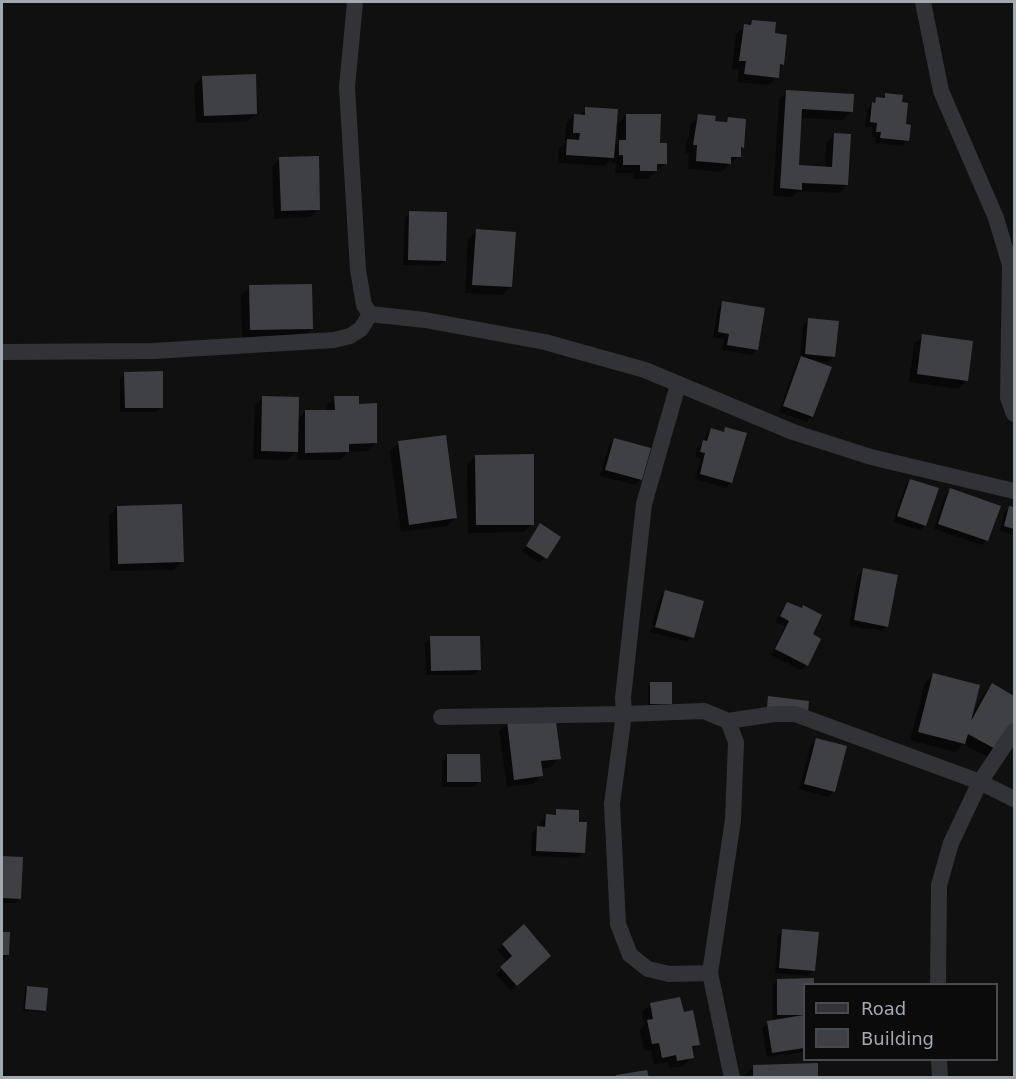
<!DOCTYPE html>
<html>
<head>
<meta charset="utf-8">
<style>
	body { margin:0 }
	#map { position:relative; width:1016px; height:1079px; overflow:hidden; background:#101011; font-family:"DejaVu Sans",sans-serif }
	canvas { display:block }
	.frame { position:absolute; inset:0; border:3px solid #a2a9b1; pointer-events:none }
	.legend { position:absolute; left:803px; top:983px; width:195px; height:78px; box-sizing:border-box; background:#0b0b0c; border:2px solid #474a4e; margin:0; padding:8px 10px; list-style:none; font-size:18px; color:#a2a9b1 }
	.legend li { display:flex; align-items:center; gap:12px; height:30px }
	.legend b { width:30px; border:2px solid #474a4e }
</style>
</head>
<body>
<div id="map">
<canvas width="1016" height="1079"></canvas>
<div class="frame"></div>
<ul class="legend">
<li><b style="height:8px;background:#313336"></b>Road</li>
<li><b style="height:16px;background:#3f4044"></b>Building</li>
</ul>
</div>
<script>
const ctx = document.querySelector('canvas').getContext('2d');
ctx.lineJoin = 'round';
function paint(path, color) {
  ctx.fillStyle = color;
  ctx.fill(path, 'evenodd');
}
function toPath(rows) {
  const path = new Path2D();
  for (const r of rows) {
    path.moveTo(r[0], r[1]);
    for (let i = 2; i < r.length; i += 2) path.lineTo(r[i], r[i + 1]);
  }
  return path;
}
function stroke(path, color, width, dash) {
  ctx.strokeStyle = color;
  ctx.lineWidth = width;
  ctx.lineCap = dash ? 'butt' : 'round';
  ctx.setLineDash(dash || []);
  ctx.stroke(path);
}
const shadow = toPath([
	[752,21,773,35,782,64,778,68,777,77,769,85,737,82,739,69,732,69,736,34],
	[203,77,255,114,247,122,196,123,194,85],
	[787,91,851,111,843,120,800,118,798,167,825,168,826,143,835,134,847,184,839,193,798,191,792,197,773,196,779,100],
	[886,95,900,104,908,140,902,146,875,143,876,137,872,137,873,127,865,127,867,109,876,99,881,99],
	[586,109,614,147,618,143,618,124,626,115,659,144,665,164,647,179,633,179,633,173,615,173,616,163,611,163,611,159,605,166,558,163,559,149,568,141,565,141,566,124,574,115,579,116],
	[699,116,713,122,724,123,728,119,742,147,740,150,739,156,721,172,688,169,689,153,685,153,687,140,689,137,690,124],
	[280,159,319,209,310,217,274,219,272,167],
	[410,213,444,261,439,266,403,265,405,218],
	[477,231,510,287,502,295,465,293,468,239],
	[250,287,312,328,304,337,242,338,241,295],
	[723,303,757,349,752,355,722,350,724,339,713,337,718,308],
	[809,320,834,356,828,362,811,360,812,416,807,422,779,412,796,363,800,359,803,325],
	[923,336,966,381,958,389,909,382,914,344],
	[125,373,162,407,156,412,120,412,120,379],
	[263,397,297,420,305,412,327,412,326,406,335,398,358,405,376,443,367,451,348,452,339,460,298,460,297,450,288,460,253,459,255,406],
	[726,429,731,482,726,488,695,479,701,459,695,457,698,447,704,442,706,435,711,430,721,433],
	[614,439,649,449,640,480,635,485,600,476,609,445],
	[399,443,455,518,447,526,401,532,390,451],
	[476,456,532,524,524,532,468,533,467,464],
	[910,481,925,525,920,530,893,522,905,486],
	[951,490,987,540,982,545,934,529,945,495],
	[117,507,182,561,174,570,110,571,109,516],
	[1010,507,1014,509,1014,535,1000,531,1004,513],
	[540,525,559,537,540,563,522,552],
	[864,570,887,626,882,631,849,626,858,575],
	[666,592,693,637,691,638,691,635,652,625,660,597],
	[787,603,811,635,807,665,801,670,771,655,785,626,775,622,782,609],
	[652,627,691,638,687,642,650,632],
	[431,638,479,669,474,675,426,675,425,643],
	[934,674,973,713,984,693,992,685,1014,697,1014,720,998,750,990,758,963,744,955,752,910,740,925,683],
	[650,684,670,703,668,705,648,706,648,686],
	[508,722,559,758,551,767,541,768,542,775,533,784,507,787,499,731],
	[817,740,834,791,828,797,799,789,811,745],
	[448,756,480,781,474,787,442,787,442,761],
	[557,811,583,852,578,858,531,856,532,833,538,828,540,828,541,821,546,816,552,816],
	[2,857,22,858,20,898,15,903,2,903],
	[524,927,544,961,511,991,496,974,508,962,497,950],
	[783,931,814,970,808,976,775,973,778,936],
	[2,933,8,934,7,955,2,960],
	[778,980,813,980,813,984,804,984,804,1052,767,1057,762,1028,768,1023,773,1022,772,986],
	[27,987,45,1010,43,1012,23,1011,25,990],
	[651,1004,682,1014,698,1044,691,1051,692,1057,684,1066,669,1068,668,1062,654,1065,651,1050,644,1051,640,1030,645,1025,642,1012],
	[753,1067,817,1078,745,1078,745,1075]
]);
const building = toPath([
	[752,20,776,22,775,33,787,35,784,65,780,64,779,78,744,74,746,61,739,61,744,24,751,25],
	[256,74,257,114,204,116,202,76],
	[786,90,854,94,853,112,802,109,799,165,832,167,834,133,851,134,848,185,802,183,802,190,780,188],
	[885,93,903,95,902,102,908,103,906,124,911,125,909,141,880,138,881,132,876,132,877,123,870,122,872,102,875,103,876,97,885,98],
	[585,107,618,109,614,158,566,155,567,139,579,140,580,133,573,133,574,114,585,115],
	[626,114,661,114,660,143,667,143,667,164,657,164,657,171,640,171,640,165,623,165,623,155,619,155,619,140,626,140],
	[698,114,716,116,715,121,727,122,728,117,746,119,744,148,741,147,741,157,731,157,731,164,696,161,697,145,693,145],
	[319,156,320,210,281,211,279,157],
	[409,211,447,212,446,261,408,260],
	[476,229,516,232,512,287,472,285],
	[312,284,313,329,250,330,249,285],
	[722,301,765,308,758,350,727,345,729,334,718,332],
	[808,318,839,321,835,357,805,354],
	[922,334,973,341,968,381,917,374],
	[801,356,832,367,813,417,783,406],
	[163,371,163,408,125,408,124,372],
	[262,396,299,397,298,452,261,451],
	[334,396,359,396,359,404,377,403,377,443,349,444,349,452,305,453,305,410,335,410],
	[725,427,747,433,732,483,700,474,705,453,700,452,703,440,707,441,711,428,724,432],
	[446,435,457,518,409,525,398,441],
	[614,438,651,448,642,480,605,470],
	[534,454,534,525,476,525,475,455],
	[910,479,939,488,926,526,897,516],
	[950,488,1001,506,988,541,938,524],
	[182,504,184,562,118,564,117,506],
	[1009,506,1014,507,1014,529,1004,526],
	[540,523,561,537,547,559,526,546],
	[863,568,898,575,888,627,854,620],
	[665,590,704,601,694,638,655,627],
	[787,602,802,608,803,605,822,615,813,634,821,639,808,666,775,649,789,621,780,616],
	[430,636,480,636,481,670,431,671],
	[933,673,980,685,971,721,992,683,1014,696,1014,723,999,751,968,734,965,744,918,732],
	[650,682,672,682,672,704,650,704],
	[768,696,809,701,808,713,767,707],
	[555,715,561,759,541,761,543,776,514,780,507,721],
	[816,738,847,746,835,792,804,784],
	[447,754,480,754,481,782,447,782],
	[556,809,579,810,579,822,587,822,585,853,536,851,537,826,545,827,546,814,556,815],
	[2,856,23,857,21,899,2,898],
	[524,924,551,956,517,986,500,967,512,956,502,944],
	[782,929,819,932,815,971,779,968],
	[2,932,10,932,9,955,2,955],
	[814,978,814,984,804,984,804,1015,777,1015,777,979],
	[27,986,48,988,46,1011,25,1009],
	[680,997,684,1012,693,1010,700,1045,692,1046,694,1058,677,1061,676,1055,662,1058,659,1043,652,1044,647,1020,653,1019,650,1003],
	[804,1015,804,1048,772,1053,767,1021],
	[818,1063,818,1078,753,1078,753,1065],
	[647,1070,649,1078,616,1078,616,1075]
]);
const street = toPath([
	[355,2,347,87,358,270,364,305,370,314,425,320,545,342,645,370,793,432,871,457,1014,491],
	[923,2,941,91,996,218,1010,265,1008,398,1014,414],
	[2,352,153,351,334,340,350,336,361,329,370,314],
	[678,385,644,504,623,698,624,714,704,711,728,721,736,742,733,820,710,973,732,1078],
	[441,717,624,714,612,804,618,924,630,955,648,969,669,974,710,973],
	[728,721,774,714,795,714,980,782,1014,799],
	[938,984,939,885,951,843,980,782,1014,731],
	[939,1060,940,1078]
]);
paint(shadow, '#0007');
paint(building, '#3f4044');
stroke(street, '#313336', 16);
</script>
</body>
</html>
